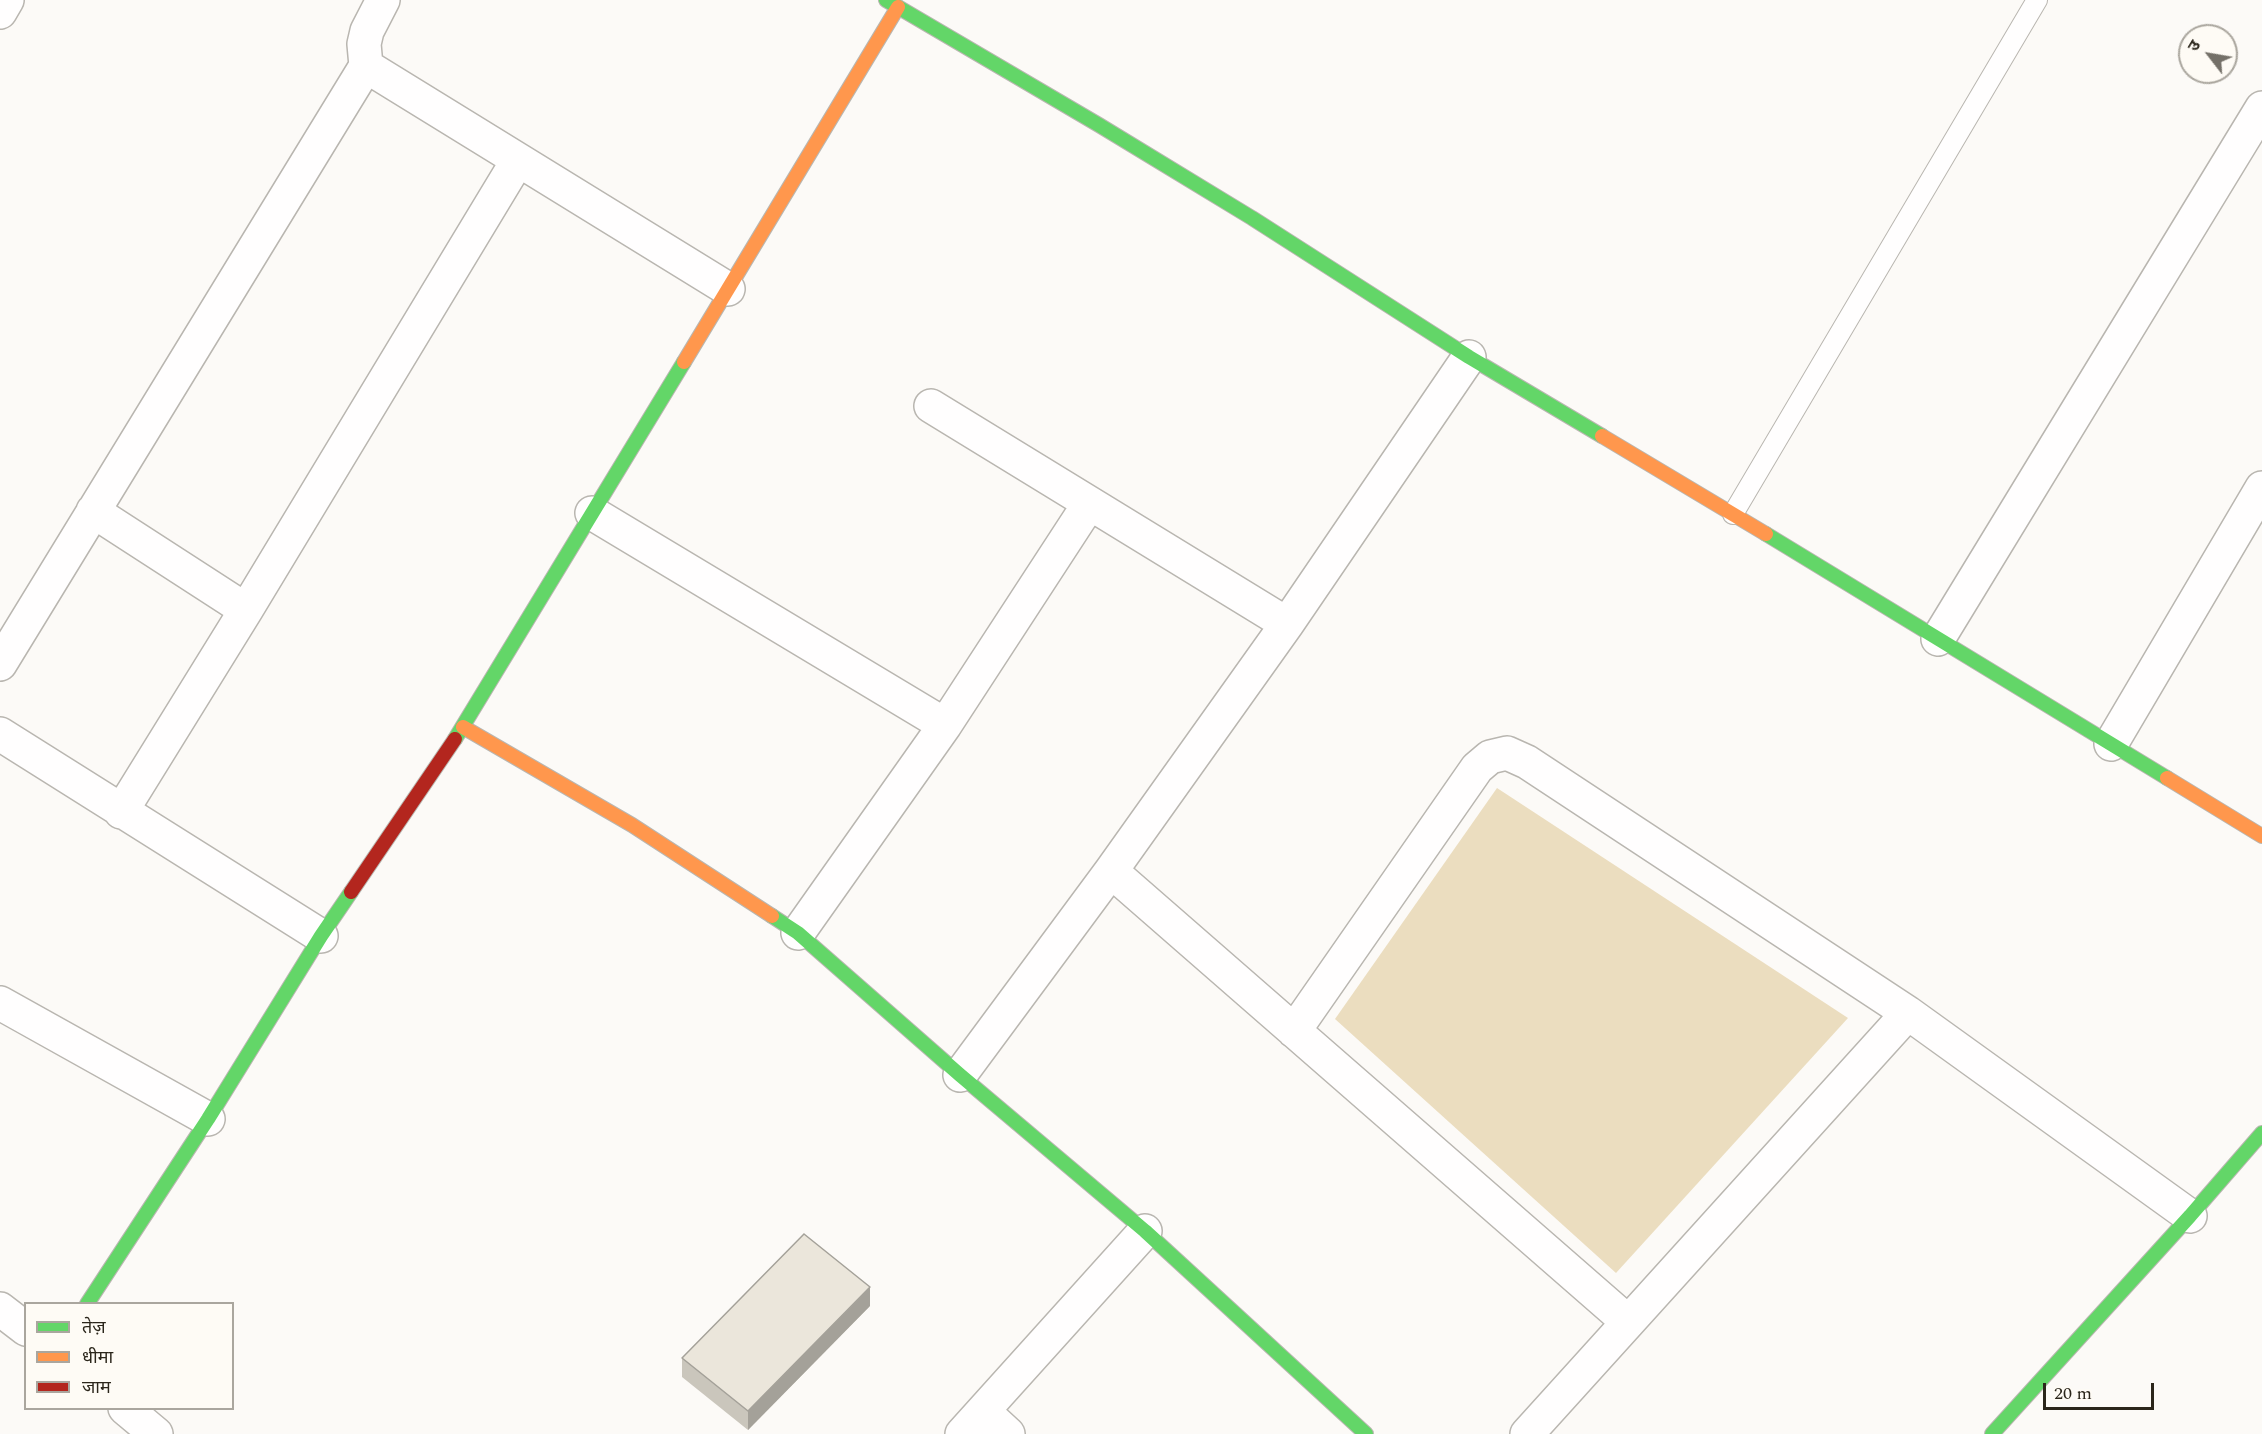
<!DOCTYPE html>
<html>
<head>
<meta charset="utf-8">
<style>
	body { margin:0 }
	#map { position:relative; width:2262px; height:1434px; overflow:hidden; background:#fcfaf7; font-family:Spectral,"Noto Sans Devanagari",serif }
	canvas { display:block }
	.legend { position:absolute; left:24px; top:1302px; width:210px; height:108px; box-sizing:border-box; background:#fefbf5; border:2px solid #aaa69e; margin:0; padding:8px 10px; list-style:none; font-size:18px; color:#2b261b }
	.legend li { display:flex; align-items:center; gap:12px; height:30px }
	.legend b { width:30px; border:2px solid #aaa69e }
	.north { position:absolute; left:2178px; top:24px; width:60px; height:60px; box-sizing:border-box; background:#fefbf5; border:2px solid #aaa69e; border-radius:50%; rotate:301deg; font-size:16px; font-weight:700; line-height:24px; text-align:center; color:#2b261b }
	.north::after { content:''; display:block; margin:auto; width:21px; height:27px; background:#747068; clip-path:polygon(50% 0,100% 100%,50% 72%,0 100%) }
	.scale { position:absolute; left:2043px; top:1383px; width:111px; height:27px; box-sizing:border-box; border:3px solid #2b261b; border-top:0; padding-left:8px; font-size:18px; line-height:21px; white-space:nowrap; color:#2b261b; -webkit-text-stroke:4px #fefbf5; paint-order:stroke }
</style>
</head>
<body>
<div id="map">
<canvas width="2262" height="1434"></canvas>
<ul class="legend">
<li><b style="height:8px;background:#63d668"></b>तेज़</li>
<li><b style="height:8px;background:#ff974d"></b>धीमा</li>
<li><b style="height:8px;background:#b3261e"></b>जाम</li>
</ul>
<div class="north">उ</div>
<div class="scale">20 m</div>
</div>
<script>
const ctx = document.querySelector('canvas').getContext('2d');
ctx.lineJoin = 'round';
function paint(path, color) {
  ctx.fillStyle = color;
  ctx.fill(path, 'evenodd');
}
function toPath(rows) {
  const path = new Path2D();
  for (const r of rows) {
    path.moveTo(r[0], r[1]);
    for (let i = 2; i < r.length; i += 2) path.lineTo(r[i], r[i + 1]);
  }
  return path;
}
function stroke(path, color, width, dash) {
  ctx.strokeStyle = color;
  ctx.lineWidth = width;
  ctx.lineCap = dash ? 'butt' : 'round';
  ctx.setLineDash(dash || []);
  ctx.stroke(path);
}
const green = toPath([
	[1497,788,1848,1018,1616,1273,1335,1019]
]);
const lane = toPath([
	[1733,514,2037,0]
]);
const street = toPath([
	[0,12,7,0],
	[366,66,364,44,367,31,383,0],
	[931,406,1287,624],
	[93,511,246,610],
	[592,513,945,725],
	[1938,639,2262,108],
	[0,664,366,66,728,289],
	[0,734,321,936],
	[2111,744,2262,488],
	[121,812,246,610,518,160],
	[1111,871,1628,1322],
	[798,933,945,725,1089,504],
	[0,1003,208,1119],
	[1294,1031,1477,768,1490,757,1507,753,1527,762,1908,1013],
	[960,1075,1111,871,1287,624,1469,357],
	[0,1309,26,1329],
	[125,1408,156,1434],
	[983,1411,1008,1434],
	[962,1434,1145,1231],
	[1527,1434,1908,1013,2190,1216]
]);
const fast = toPath([
	[886,0,1099,125,1252,218,1469,357,1602,436],
	[1766,534,2167,778],
	[455,739,684,362],
	[772,916,798,933,960,1075,1145,1231,1366,1434],
	[87,1304,208,1119,321,936,351,892],
	[1992,1434,2190,1216,2262,1133]
]);
const slow = toPath([
	[684,362,898,7],
	[1602,436,1766,534],
	[463,727,632,825,772,916],
	[2167,778,2262,836]
]);
const jam = toPath([
	[351,892,455,739]
]);
const wall = toPath([
	[870,1306,748,1430,682,1377,682,1358]
]);
const shadedWall = toPath([
	[870,1287,870,1306,748,1430,748,1411]
]);
const building = toPath([
	[804,1234,870,1287,748,1411,682,1358,804,1234]
]);
paint(green, '#ebddbf');
stroke(lane, '#b9b6b0', 22);
stroke(street, '#b9b6b0', 36);
stroke(fast, '#b9b6b0', 16);
stroke(slow, '#b9b6b0', 16);
stroke(jam, '#b9b6b0', 16);
stroke(lane, '#fffefe', 20);
stroke(street, '#fffefe', 33);
stroke(fast, '#63d668', 14);
stroke(slow, '#ff974d', 14);
stroke(jam, '#b3261e', 14);
paint(wall, '#cac6bc');
paint(shadedWall, '#a4a199');
paint(building, '#ebe6db');
stroke(building, '#a4a199', 1.5);
</script>
</body>
</html>
